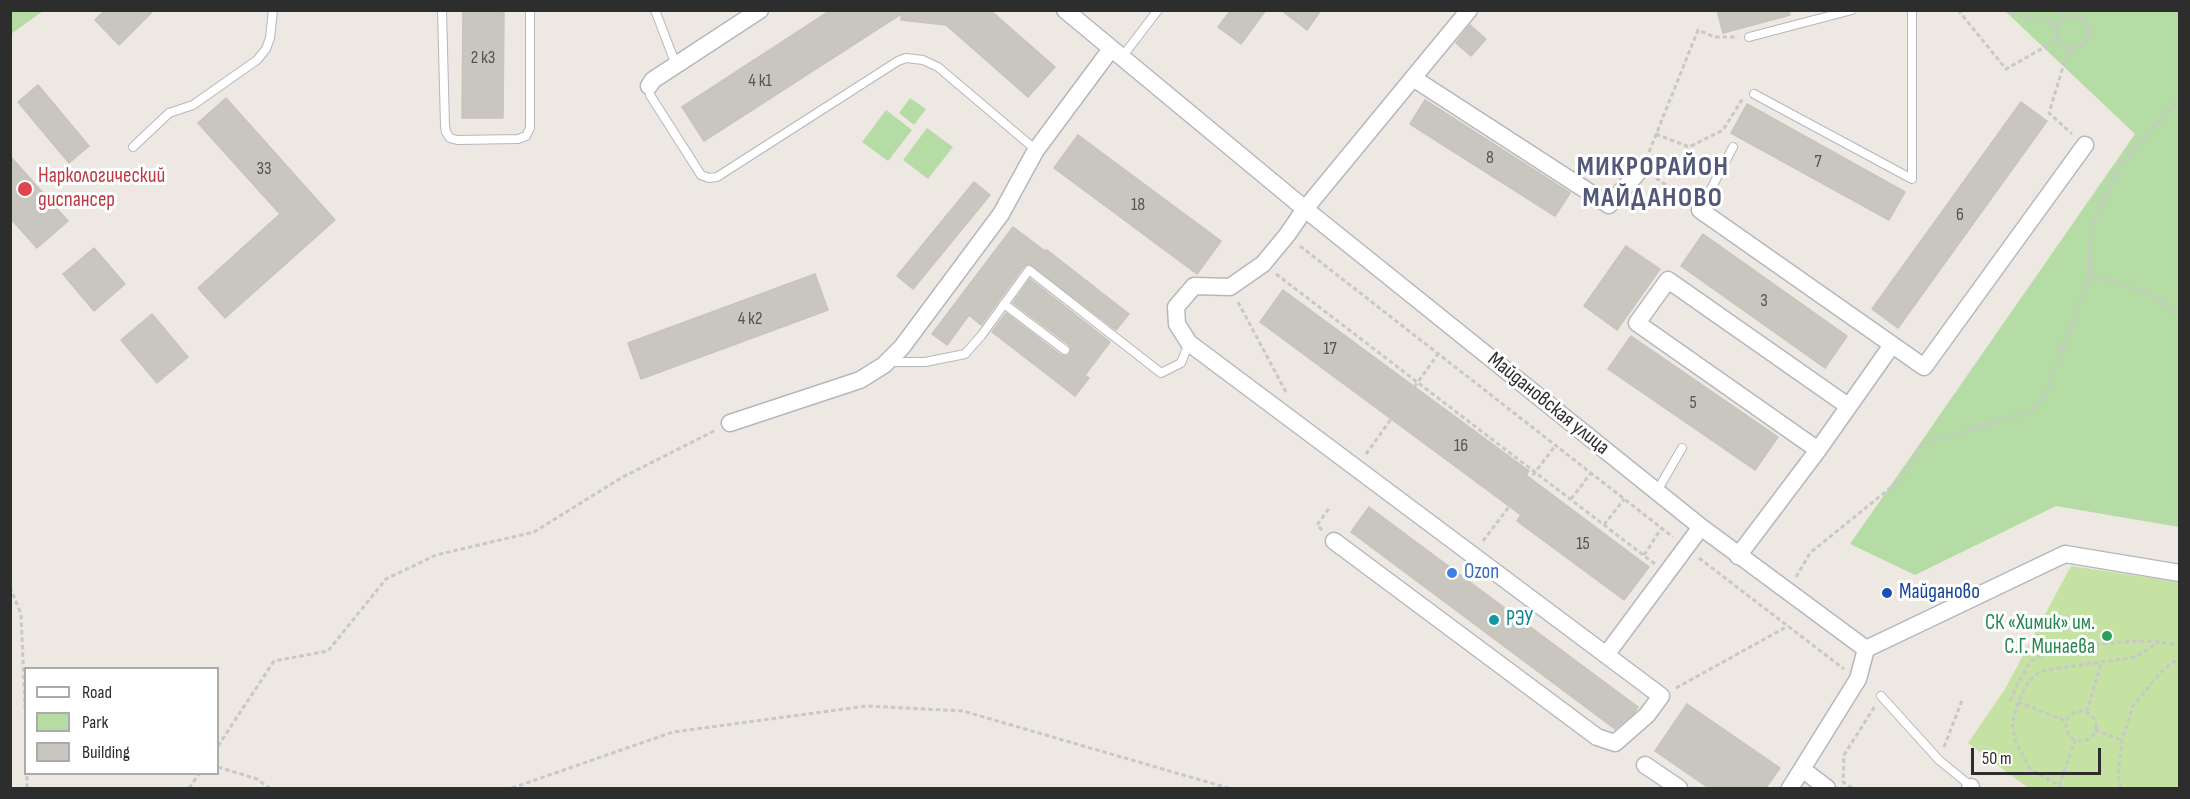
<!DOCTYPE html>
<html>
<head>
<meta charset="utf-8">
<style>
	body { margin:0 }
	#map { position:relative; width:2190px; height:799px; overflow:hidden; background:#ede8e2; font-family:"Sofia Sans Condensed",sans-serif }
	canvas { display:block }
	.frame { position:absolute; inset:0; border:12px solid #2d2d2d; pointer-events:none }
	.legend { position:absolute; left:24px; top:667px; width:195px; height:108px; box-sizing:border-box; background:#fff; border:2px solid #ababab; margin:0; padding:8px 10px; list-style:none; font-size:18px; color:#2d2d2d }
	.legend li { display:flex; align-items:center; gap:12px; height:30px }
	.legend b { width:30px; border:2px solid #ababab }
	.scale { position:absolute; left:1971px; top:748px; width:130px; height:27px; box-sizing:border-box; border:3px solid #2d2d2d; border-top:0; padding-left:8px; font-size:18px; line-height:21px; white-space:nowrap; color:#2d2d2d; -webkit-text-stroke:4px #fff; paint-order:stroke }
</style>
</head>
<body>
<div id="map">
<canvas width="2190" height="799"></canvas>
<div class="frame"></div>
<ul class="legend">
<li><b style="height:8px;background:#fff"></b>Road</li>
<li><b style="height:16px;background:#b6dca5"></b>Park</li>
<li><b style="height:16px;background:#c9c6c0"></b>Building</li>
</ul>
<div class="scale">50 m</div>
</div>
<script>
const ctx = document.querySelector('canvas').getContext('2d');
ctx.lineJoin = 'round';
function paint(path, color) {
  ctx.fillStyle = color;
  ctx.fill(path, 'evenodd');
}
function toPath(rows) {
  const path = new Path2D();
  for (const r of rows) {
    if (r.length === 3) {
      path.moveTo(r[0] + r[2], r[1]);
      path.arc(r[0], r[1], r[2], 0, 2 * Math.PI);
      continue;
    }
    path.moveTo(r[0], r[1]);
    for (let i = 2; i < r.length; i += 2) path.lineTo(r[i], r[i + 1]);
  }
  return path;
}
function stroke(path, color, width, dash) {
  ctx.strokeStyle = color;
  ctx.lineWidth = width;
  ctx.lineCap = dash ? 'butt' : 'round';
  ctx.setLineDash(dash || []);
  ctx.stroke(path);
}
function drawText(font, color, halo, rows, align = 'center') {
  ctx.font = font + ' "Sofia Sans Condensed",sans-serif';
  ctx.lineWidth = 6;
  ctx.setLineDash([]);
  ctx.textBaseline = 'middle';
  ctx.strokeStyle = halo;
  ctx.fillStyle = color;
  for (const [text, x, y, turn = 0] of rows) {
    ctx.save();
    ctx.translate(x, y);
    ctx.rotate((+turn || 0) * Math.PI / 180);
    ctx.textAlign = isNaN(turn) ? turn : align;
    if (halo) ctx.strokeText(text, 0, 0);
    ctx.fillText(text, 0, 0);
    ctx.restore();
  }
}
const green = toPath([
	[11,10,43,10,43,11,11,34],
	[2005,11,2179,11,2179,527,2056,506,1915,575,1850,544,2135,134],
	[910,98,926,109,914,125,899,113],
	[886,110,912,130,888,161,862,142],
	[927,128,953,147,928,179,903,160]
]);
const pitch = toPath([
	[2071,566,2179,582,2179,788,2028,788,1968,743,2005,689]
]);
const building = toPath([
	[105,10,154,10,119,45,95,20,105,10],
	[463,10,504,10,503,118,462,118,463,10],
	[831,10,990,10,1055,67,1028,97,946,25,901,20,901,14,704,141,682,107,831,10],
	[1231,10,1266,10,1241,44,1218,27,1231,10],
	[1281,10,1321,10,1307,30,1281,10],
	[1717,10,1789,10,1790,15,1723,33,1717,10],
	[1470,25,1486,39,1471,56,1456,43,1470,25],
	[38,85,89,146,69,163,18,102,38,85],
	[226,98,335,220,225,318,198,288,280,214,198,123,226,98],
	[1425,100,1570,193,1555,216,1410,124,1425,100],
	[2021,102,2047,121,1898,328,1872,309,2021,102],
	[1747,104,1905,192,1889,220,1731,133,1747,104],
	[1078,135,1221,241,1197,274,1054,168,1078,135],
	[10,156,68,221,37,248,10,218,10,156],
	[974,182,990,195,913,289,897,276,974,182],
	[1013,227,1045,251,1047,250,1129,314,1116,330,1029,264,1024,266,981,325,969,315,947,345,932,334,1013,227],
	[1703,234,1847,336,1825,368,1681,266,1703,234],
	[1626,246,1660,269,1617,330,1584,306,1626,246],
	[94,248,125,284,94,311,63,274,94,248],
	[815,274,828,310,641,379,628,343,815,274],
	[1030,279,1110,342,1085,375,1089,378,1075,396,992,332,1006,313,1061,355,1067,356,1070,353,1071,348,1069,345,1013,303,1030,279],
	[1283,290,1529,471,1526,475,1649,567,1624,600,1517,521,1521,515,1260,322,1283,290],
	[152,314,188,357,157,383,121,340,152,314],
	[1631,336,1778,437,1755,470,1608,369,1631,336],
	[1369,507,1638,707,1633,714,1615,729,1351,532,1369,507],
	[1687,704,1780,768,1765,789,1710,789,1655,751,1687,704]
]);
const path = toPath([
	[1958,10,2006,69,2059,39],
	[2004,10,2057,26],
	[2060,10,2064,18],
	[2073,32,16],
	[2069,47,2049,113,2072,134],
	[1656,134,1689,147,1723,130,1743,98],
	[1649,152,1698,30,1714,37,1738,37],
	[1656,178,1687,200],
	[1300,246,1673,537],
	[1276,274,1655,564],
	[2090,275,2147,292,2180,317],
	[1238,302,1287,394],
	[1366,454,1438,354],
	[1571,499,1591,473],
	[1604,525,1624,499],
	[1322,530,1317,525,1330,507],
	[1483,541,1555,446],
	[1644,555,1661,529],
	[1699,558,1844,669],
	[1796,577,1810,553,1900,480,1922,444,2029,412,2043,400,2090,275,2090,232,2118,167,2180,98],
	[10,587,21,614,26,730],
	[1676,688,1788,626],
	[2010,701,2018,683,2031,661,2059,647,2137,641,2159,642,2180,645],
	[2018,702,2066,721],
	[2081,726,15],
	[2087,712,2101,663],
	[2095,730,2122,740],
	[218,746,274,661,328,651,386,579,436,555,534,532,621,478,716,430],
	[1944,747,1963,698],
	[218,767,257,779,269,788],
	[2059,786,2075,740],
	[27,788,27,774],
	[189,788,199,774],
	[512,788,673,732,867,706,963,711,1228,788],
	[1852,788,1843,782,1844,755,1875,706],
	[2063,788,2029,768,2015,740,2012,723,2018,702,2029,681,2040,671,2135,657,2159,642],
	[2121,788,2118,775,2122,740,2133,706,2160,673,2180,657]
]);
const service = toPath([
	[442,10,445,126,446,132,450,138,457,140,518,139,526,136,530,128,530,10],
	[655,10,676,65],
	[1749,37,1852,10],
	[1122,57,1158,10],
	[649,86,650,95,701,175,709,178,717,177,898,61,906,58,923,60,938,67,1036,150],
	[1754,94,1912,179,1912,10],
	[133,147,169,113,193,105,257,60,266,49,270,38,273,10],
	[1700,210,1733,147],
	[1004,304,1065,350],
	[889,362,925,362,965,354,981,336,1029,270,1161,373,1181,363,1189,343],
	[1657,491,1682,448],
	[1881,696,1939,760,1972,787]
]);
const minor = toPath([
	[1065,10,1305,209,1701,527,1866,649],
	[1413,78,1609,205,1642,168],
	[649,86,653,80,760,10],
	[1700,210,1924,367,2085,145],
	[1848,406,1668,280,1637,323,1818,450,1892,345],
	[730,423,860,380,884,365,902,347,1001,214,1036,150,1111,49],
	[1334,541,1597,737,1615,743,1647,715,1661,696,1189,343,1177,324,1176,307,1194,286,1230,287,1263,264,1287,235,1305,209,1469,10],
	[1738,556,1818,450],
	[1866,649,2065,554,2180,573],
	[1606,655,1701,527],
	[1645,765,1679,788],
	[1790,788,1802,769],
	[1827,788,1802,769,1858,679,1866,649],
	[1970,788,1971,787]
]);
const markers = [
	[25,189,8,"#e0444e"],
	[1452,573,6,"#3f7fe0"],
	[1887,593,6,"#1a4fb4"],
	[1494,620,6,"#0f9aa8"],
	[2107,636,6,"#2e9e5b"]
];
const numberNames = [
	["2 к3",483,58],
	["4 к1",760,81],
	["8",1490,158],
	["7",1818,162],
	["33",264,169],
	["18",1138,205],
	["6",1960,215],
	["3",1764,301],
	["4 к2",750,319],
	["17",1330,349],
	["5",1693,403],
	["16",1461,446],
	["15",1583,544]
];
const healthNames = [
	["Наркологический",38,177],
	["диспансер",38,201]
];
const streetNames = [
	["Майдановская улица",1548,404,39]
];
const shopNames = [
	["Ozon",1464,573]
];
const transitNames = [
	["Майданово",1899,593]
];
const cultureNames = [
	["РЭУ",1506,620]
];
const leisureNames = [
	["СК «Химик» им.",2095,624],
	["С.Г. Минаева",2095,648]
];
const districtNames = [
	["МИКРОРАЙОН",1653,168],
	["МАЙДАНОВО",1653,199]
];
paint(green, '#b6dca5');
paint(pitch, '#c5e2a2');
paint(building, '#c9c6c0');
stroke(building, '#c8c4bb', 1.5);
stroke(service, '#b5b7bf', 10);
stroke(minor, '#b5b7bf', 19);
stroke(path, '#c8c8c8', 3, [4.5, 3]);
stroke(service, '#fff', 8);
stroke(minor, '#fff', 16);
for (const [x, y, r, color] of markers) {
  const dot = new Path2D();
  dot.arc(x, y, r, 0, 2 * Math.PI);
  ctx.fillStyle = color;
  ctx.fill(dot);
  stroke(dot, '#fff', 2);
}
drawText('18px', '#545352', null, numberNames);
drawText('21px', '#be3a42', '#fff', healthNames, 'left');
drawText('21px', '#2d2d2d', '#fff', streetNames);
drawText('21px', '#366cbe', '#fff', shopNames, 'left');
drawText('21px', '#164399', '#fff', transitNames, 'left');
drawText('21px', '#0d838f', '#fff', cultureNames, 'left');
drawText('21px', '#27864d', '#fff', leisureNames, 'right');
ctx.letterSpacing = '1.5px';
drawText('bold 27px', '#525879', '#fff', districtNames);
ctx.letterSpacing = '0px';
</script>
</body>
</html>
